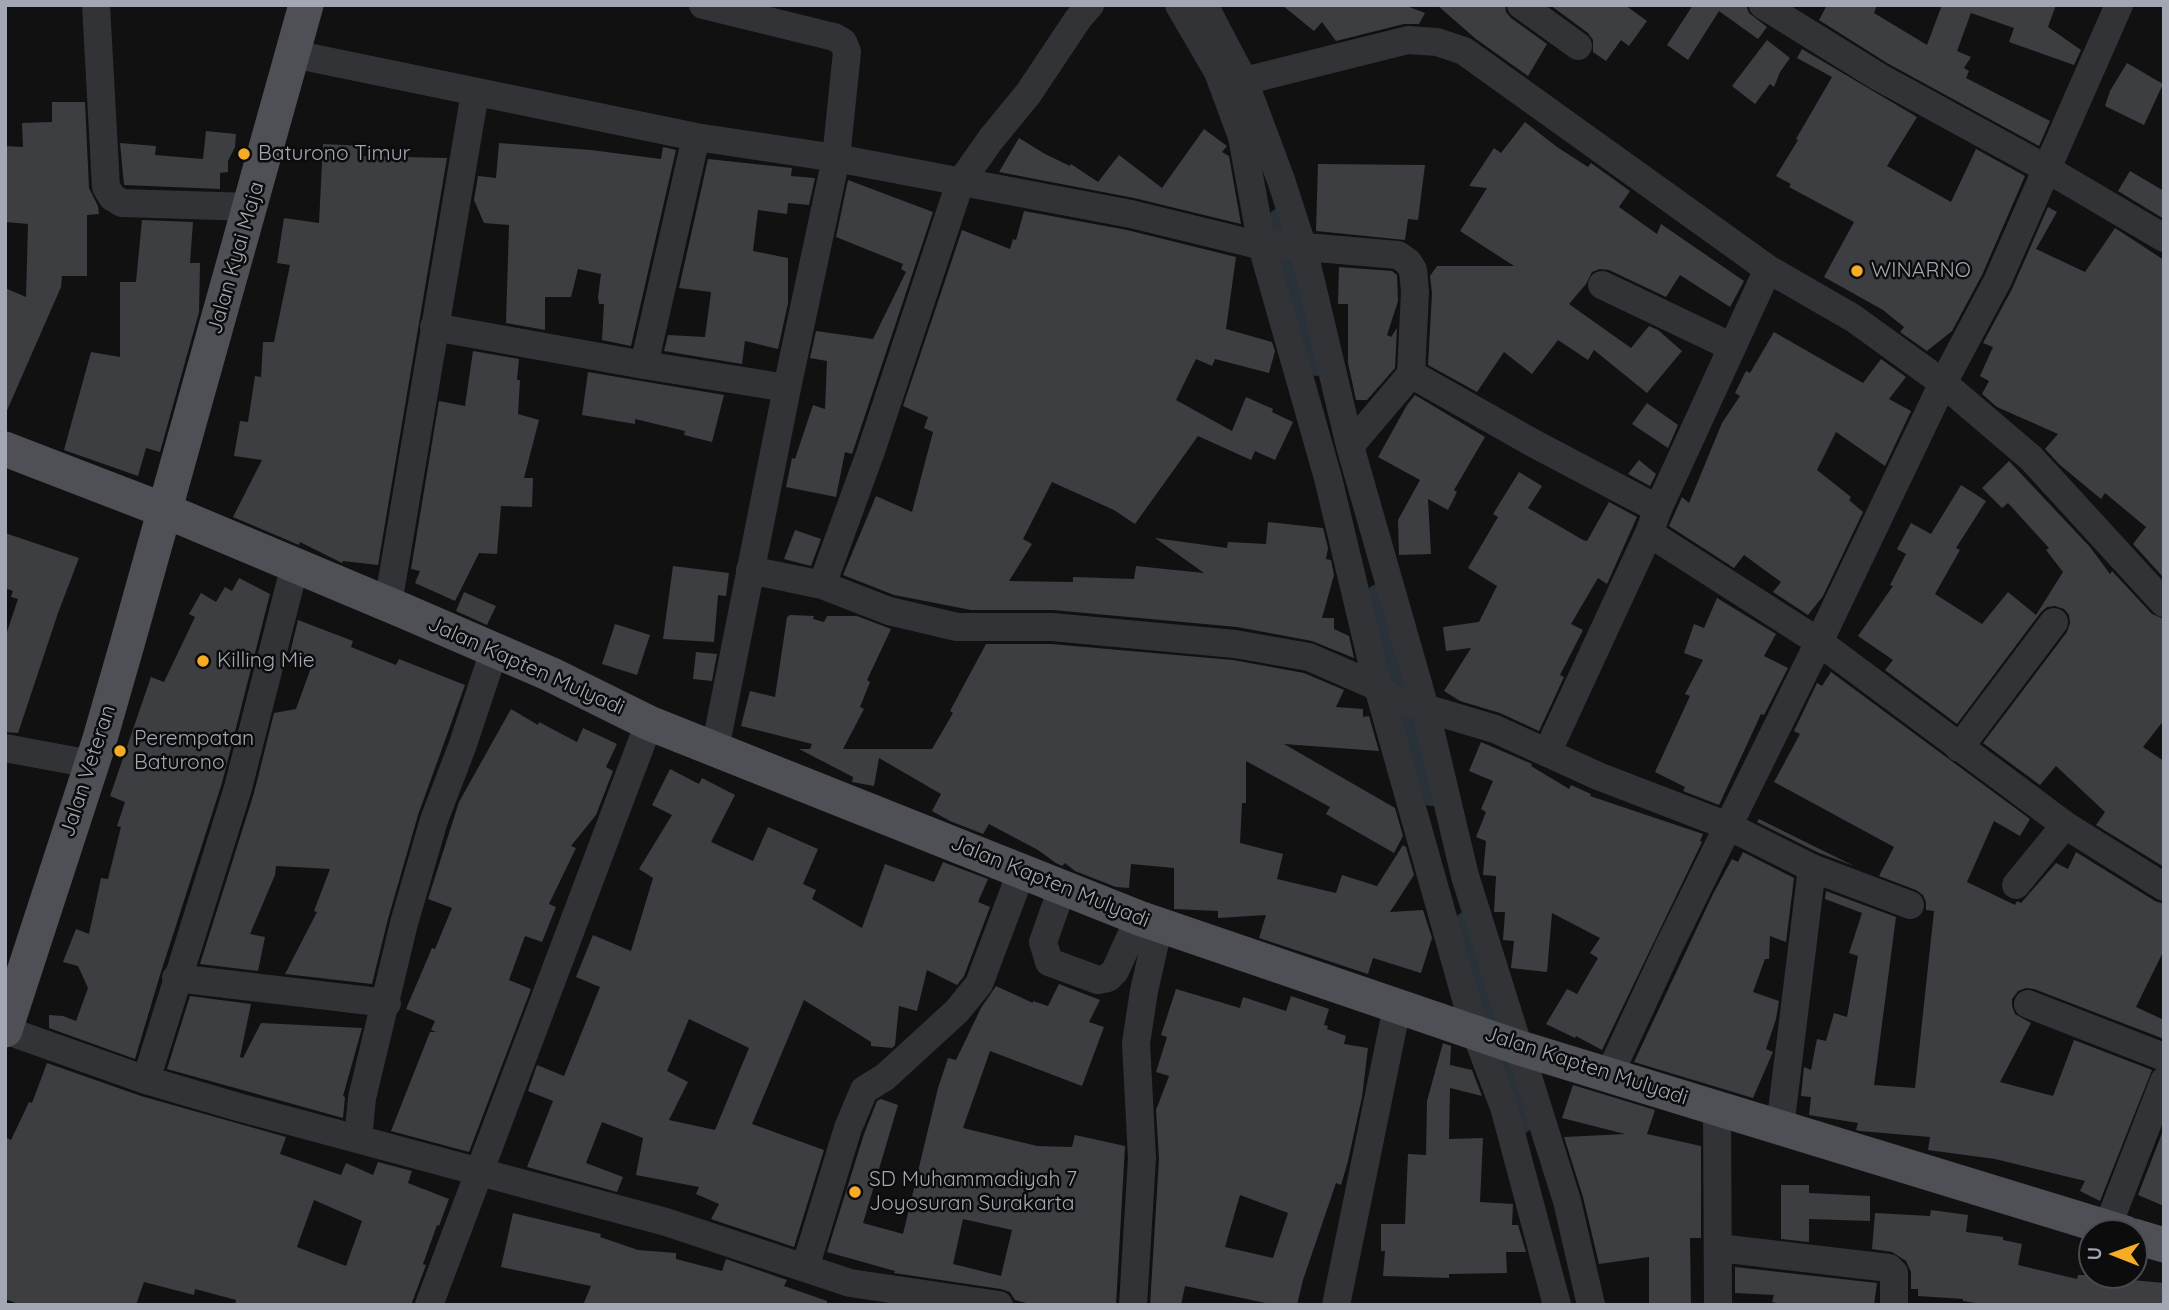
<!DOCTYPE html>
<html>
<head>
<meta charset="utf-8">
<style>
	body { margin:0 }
	#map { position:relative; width:2169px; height:1310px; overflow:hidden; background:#111112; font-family:Quicksand,sans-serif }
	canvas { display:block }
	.frame { position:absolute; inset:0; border:7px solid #a2a7b3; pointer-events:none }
	.north { position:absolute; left:2078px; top:1219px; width:70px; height:70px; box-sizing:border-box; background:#0c0c0d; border:2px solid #484a4f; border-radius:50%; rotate:271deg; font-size:19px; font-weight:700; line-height:28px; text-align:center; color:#a2a7b3 }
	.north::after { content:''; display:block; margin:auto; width:24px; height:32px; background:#f6ad25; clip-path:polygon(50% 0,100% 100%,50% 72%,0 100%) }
</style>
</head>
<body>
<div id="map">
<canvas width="2169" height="1310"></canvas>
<div class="frame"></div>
<div class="north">U</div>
</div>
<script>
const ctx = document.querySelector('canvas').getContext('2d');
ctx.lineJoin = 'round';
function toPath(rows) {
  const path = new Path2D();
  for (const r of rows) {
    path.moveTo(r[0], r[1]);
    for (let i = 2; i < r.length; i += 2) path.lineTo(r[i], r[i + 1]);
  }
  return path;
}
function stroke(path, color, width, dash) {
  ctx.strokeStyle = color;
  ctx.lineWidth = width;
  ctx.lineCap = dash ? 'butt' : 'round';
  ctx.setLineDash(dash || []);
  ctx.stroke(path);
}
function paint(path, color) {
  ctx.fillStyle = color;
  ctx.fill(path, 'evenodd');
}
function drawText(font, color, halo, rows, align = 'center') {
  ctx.font = font + ' Quicksand,sans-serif';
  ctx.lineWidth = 5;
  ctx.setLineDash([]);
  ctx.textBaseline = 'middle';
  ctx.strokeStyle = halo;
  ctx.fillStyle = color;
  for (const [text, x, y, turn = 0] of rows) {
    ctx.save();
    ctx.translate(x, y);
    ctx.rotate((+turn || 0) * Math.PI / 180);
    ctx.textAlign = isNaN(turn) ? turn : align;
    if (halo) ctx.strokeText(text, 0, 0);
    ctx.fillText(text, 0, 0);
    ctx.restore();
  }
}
const canal = toPath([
	[1281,222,1317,362],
	[1379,598,1432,792],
	[1468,925,1520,1120]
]);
const building = toPath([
	[1282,5,1404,5,1425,13,1419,24,1404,24,1336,41,1322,22,1314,31],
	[1437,5,1505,5,1506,12,1511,18,1547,44,1528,76,1476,39],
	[1550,5,1625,5,1647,21,1629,46,1621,40,1606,61,1593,52,1593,40,1588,33],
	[1693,5,1746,5,1749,13,1767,27,1758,39,1719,11,1688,60,1667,45],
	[1827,5,1877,5,1874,13,1927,45,1942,5,2056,5,2048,27,2081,50,2074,65,2009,42,2014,28,1971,13,1957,51,1971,57,1964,68,1969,71,1966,78,2050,121,2039,146,1887,63,1819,20],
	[1767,40,1790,58,1780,72,1774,87,1770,84,1755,104,1732,86],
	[1802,49,1917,117,1887,166,1951,202,1976,149,2025,176,1982,275,1952,331,1927,351,1900,332,1904,327,1883,310,1824,277,1854,222,1789,187,1791,184,1776,176,1798,140,1796,139,1832,77,1797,58],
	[2127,63,2163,84,2144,125,2105,106,2110,91],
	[52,102,85,102,89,188,98,206,99,214,87,215,87,276,62,276,61,287,5,415,5,288,26,297,28,224,5,222,5,146,23,147,22,123,52,122],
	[1525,122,1557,147,1588,167,1591,163,1630,191,1619,207,1657,234,1661,224,1744,281,1730,307,1680,275,1666,297,1609,270,1600,269,1592,272,1586,284,1569,304,1631,348,1649,326,1658,330,1682,351,1647,393,1594,350,1588,360,1558,340,1532,374,1504,352,1477,392,1428,365,1432,293,1430,276,1437,266,1514,266,1460,231,1487,188,1469,186,1494,148,1501,153],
	[1204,129,1227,146,1222,152,1229,156,1241,224,1134,198,999,172,1019,138,1045,154,1070,166,1071,164,1098,182,1119,155,1162,188],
	[206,131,236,134,235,147,228,161,228,172,220,173,220,189,124,185,120,143,156,146,155,155,203,159],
	[499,143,591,150,661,159,663,147,676,150,631,346,602,340,604,304,599,304,598,297,601,274,578,269,571,297,545,297,545,330,506,323,509,225,484,223,474,200,478,176,496,178],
	[323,144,364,146,363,156,447,158,378,565,343,561,342,563,300,542,299,545,233,517,262,460,234,456,240,421,248,422,255,376,261,377,263,342,274,342,290,265,277,263,284,218,319,223],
	[708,159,792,168,791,176,815,178,809,205,788,203,787,214,758,210,753,251,788,258,788,303,778,349,745,341,742,364,664,351,668,335,705,337,711,292,679,288],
	[1318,164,1425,165,1418,220,1408,219,1405,240,1316,231],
	[2130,171,2164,191,2164,219,2118,191],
	[848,180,933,212,852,454,845,452,836,497,786,487,792,458,795,459,813,405,825,409,827,361,810,358,816,331,873,339,906,272,901,269,903,264,836,237],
	[2048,207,2057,212,2036,249,2085,272,2115,228,2164,260,2164,578,2133,544,2146,527,2105,493,2101,499,2060,465,2045,449,2058,434,1997,407,1982,394,1989,381,1980,376,1993,347,1983,343,2012,289],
	[1024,211,1127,230,1236,257,1226,329,1272,342,1275,351,1269,373,1215,359,1212,366,1196,359,1176,400,1232,431,1246,397,1273,409,1272,412,1293,422,1275,460,1255,451,1251,460,1198,436,1135,524,1114,510,1052,482,1023,539,1032,544,1009,581,1073,582,1073,577,1134,579,1136,566,1204,573,1155,538,1227,548,1228,542,1266,544,1268,522,1323,528,1328,548,1326,559,1331,560,1334,575,1322,618,1334,618,1334,629,1349,636,1354,658,1312,641,1237,627,1053,610,971,610,894,595,843,575,876,496,912,512,933,432,924,428,928,417,903,406,962,230,1010,249,1013,239,1016,240],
	[142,220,193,222,190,263,200,263,199,312,160,452,146,448,138,476,64,450,91,352,120,357,120,282,136,282],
	[1339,267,1392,271,1397,275,1398,301,1387,335,1391,337,1397,328,1395,368,1367,400,1356,400,1348,363,1348,304,1338,304],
	[1774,332,1863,383,1881,359,1906,377,1889,399,1911,411,1885,466,1836,432,1817,470,1851,497,1849,500,1863,512,1823,596,1808,615,1773,592,1781,582,1744,555,1734,568,1669,526,1682,497,1689,503,1722,423,1740,396,1735,393,1746,371,1750,373],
	[473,351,519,359,517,380,520,380,518,414,539,420,524,478,533,478,532,507,501,506,497,554,479,553,455,601,415,583,420,571,411,569,439,401,465,406],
	[588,372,724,395,712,442,684,435,685,431,635,419,635,424,582,415],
	[1415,395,1485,437,1454,490,1457,492,1448,510,1428,499,1431,554,1399,555,1398,520,1420,480,1378,457,1407,405],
	[1647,403,1678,425,1668,448,1632,424],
	[1639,460,1656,474,1650,486,1628,474],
	[2009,461,2090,547,2110,574,2112,571,2152,614,2164,619,2164,720,2143,747,2164,761,2164,867,2096,825,2105,812,2056,766,2040,785,1983,743,2067,632,2070,623,2069,615,2064,609,2055,606,2047,607,2041,612,1957,724,1885,670,1893,660,1858,636,1893,586,1890,585,1906,554,1897,549,1911,523,1931,534,1961,485,1986,501,1956,548,1960,550,1935,594,1982,624,2008,592,2036,615,2063,572,2046,550,2049,548,2008,503,2002,508,1982,488],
	[1519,472,1542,486,1528,508,1583,540,1587,541,1609,502,1637,517,1607,584,1598,578,1571,624,1583,630,1560,675,1564,677,1539,731,1500,713,1460,701,1444,691,1471,648,1446,651,1443,627,1479,622,1497,586,1468,568,1498,517,1493,514],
	[795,530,821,539,811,566,784,559],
	[5,533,79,558,58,613,18,733,5,732,5,638,18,599,11,597,13,591,5,588],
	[673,566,729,573,726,596,718,595,714,642,663,639],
	[239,578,270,594,222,783,160,975,135,1059,49,1028,49,1015,63,1016,76,1021,88,988,78,966,63,962,76,929,89,934,101,878,108,879,121,827,117,826,125,802,110,796,151,677,164,682,195,617,189,614,201,593,216,602,225,587,232,591],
	[464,592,496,606,487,625,456,611],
	[1717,598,1776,634,1764,656,1788,668,1764,715,1761,714,1719,805,1683,791,1685,787,1655,772,1690,696,1685,694,1703,660,1684,653,1694,624,1704,628],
	[790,615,814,616,813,619,824,622,827,616,857,616,891,629,867,680,870,682,860,707,864,709,843,749,932,749,953,713,950,711,986,644,1051,644,1233,660,1304,673,1344,690,1336,707,1363,709,1363,717,1369,716,1379,751,1284,744,1395,808,1403,836,1394,853,1326,814,1330,807,1246,761,1246,803,1242,803,1240,843,1283,854,1277,879,1336,893,1342,875,1377,886,1403,845,1406,847,1414,875,1390,912,1423,910,1432,938,1421,973,1373,958,1368,974,1259,938,1266,915,1218,918,1218,911,1174,909,1174,868,1131,864,1129,888,1116,887,1075,871,1065,863,1062,866,1056,863,1038,850,989,824,983,834,950,821,932,811,941,794,879,758,874,786,852,782,853,777,799,749,810,749,812,744,741,726,750,691,775,697,787,617],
	[298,620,353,641,351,647,396,665,399,659,465,685,418,815,388,919,372,984,285,974,317,912,314,911,330,869,276,866,275,875,250,934,265,937,258,971,200,964,254,793,274,713,296,709,313,662,290,653],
	[615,624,650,635,637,675,602,664],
	[696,652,717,654,712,681,693,679],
	[1831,672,2030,819,2020,836,1994,821,1967,882,2015,905,2017,901,2021,903,2056,863,2068,869,2076,852,2155,901,2164,904,2164,950,2136,1007,2164,1020,2164,1039,2034,989,2026,988,2018,991,2012,999,2012,1006,2015,1014,2031,1023,2000,1082,2053,1096,2074,1040,2152,1070,2100,1201,2080,1191,2085,1181,1995,1159,1928,1150,1930,1137,1860,1131,1856,1130,1858,1123,1809,1115,1811,1097,1801,1096,1804,1067,1811,1070,1817,1039,1826,1041,1834,1013,1847,1017,1858,956,1849,953,1862,913,1825,899,1826,891,1896,917,1874,1085,1915,1088,1934,911,1926,910,1926,902,1923,895,1916,890,1879,876,1894,847,1774,782,1800,734,1794,731,1817,683,1822,686],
	[511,709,538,725,539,722,577,742,583,728,617,744,606,767,613,771,596,815,571,846,576,848,549,904,556,907,542,942,525,936,509,980,531,989,469,1152,391,1131,430,1032,436,1032,431,1030,435,1021,406,1009,432,948,435,949,452,908,428,899,459,802],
	[1481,742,1532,764,1531,766,1569,789,1571,785,1591,794,1590,796,1703,834,1700,841,1702,842,1602,1050,1576,1036,1575,1038,1546,1024,1567,989,1577,994,1598,958,1590,953,1600,938,1552,913,1547,972,1511,968,1514,941,1503,940,1505,912,1494,912,1496,876,1483,875,1486,841,1476,837,1486,812,1481,809,1493,781,1469,771],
	[670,769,699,784,702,778,735,795,711,842,753,861,768,827,818,849,803,884,816,890,812,899,862,928,885,864,934,882,943,862,988,879,978,902,990,907,964,976,957,985,927,970,917,1011,899,1006,895,1045,892,1048,871,1046,871,1042,804,1000,752,1124,824,1150,794,1247,711,1219,719,1204,696,1194,699,1187,636,1175,643,1138,602,1122,586,1163,623,1177,617,1192,527,1167,553,1101,528,1091,537,1065,564,1076,600,987,576,977,593,935,631,951,653,878,639,869,672,815,652,805],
	[689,1019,749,1048,715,1130,669,1120,688,1082,667,1071],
	[1759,819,1854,866,1819,853,1757,822],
	[1743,852,1794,878,1786,942,1770,936,1769,959,1765,959,1753,992,1779,1001,1776,1019,1766,1049,1773,1052,1772,1054,1753,1098,1634,1062,1713,894,1732,859,1738,862],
	[1059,984,1100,1000,1089,1022,1104,1027,1082,1086,990,1051,963,1128,1037,1146,1072,1147,1075,1135,1125,1146,1116,1305,1034,1305,1015,1300,1010,1292,1001,1289,894,1273,895,1271,827,1252,864,1134,877,1101,881,1099,898,1105,863,1223,903,1234,938,1088,948,1058,956,1060,981,1008,996,986,1033,1003,1033,1001,1048,1006],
	[963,1219,1012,1230,1001,1276,953,1264],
	[1176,989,1240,1008,1243,997,1286,1011,1291,996,1329,1009,1324,1025,1328,1026,1327,1029,1346,1036,1344,1044,1368,1048,1362,1097,1348,1161,1341,1185,1336,1183,1303,1280,1297,1305,1275,1305,1185,1286,1181,1305,1150,1305,1159,1159,1156,1110,1169,1076,1156,1072,1167,1037,1161,1035],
	[1240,1195,1288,1213,1273,1258,1225,1247],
	[190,996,251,1004,240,1057,243,1058,261,1023,362,1028,343,1096,345,1097,343,1118,167,1069],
	[1443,1043,1451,1046,1450,1065,1472,1070,1482,1096,1450,1088,1449,1139,1483,1138,1480,1202,1513,1204,1512,1225,1518,1225,1526,1252,1506,1252,1507,1273,1449,1274,1449,1278,1383,1276,1385,1251,1381,1251,1381,1224,1405,1224,1408,1154,1426,1155,1427,1101],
	[47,1063,141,1096,286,1137,280,1154,341,1175,346,1163,373,1175,378,1162,412,1171,408,1183,449,1199,439,1226,437,1225,423,1264,426,1265,411,1305,235,1305,236,1300,195,1289,194,1295,144,1282,136,1305,21,1305,5,1299,5,1137,11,1140,29,1102,32,1103],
	[314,1200,362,1221,346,1266,297,1247],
	[1573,1085,1655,1110,1647,1134,1701,1146,1701,1238,1690,1238,1691,1305,1649,1305,1649,1257,1599,1264,1583,1197,1564,1137,1625,1134,1562,1118],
	[2164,1128,2164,1206,2138,1195],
	[1781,1185,1809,1185,1809,1193,1870,1196,1870,1221,1809,1219,1809,1242,1781,1239],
	[1931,1210,1968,1215,1966,1232,2003,1237,2003,1240,2022,1244,2018,1265,2077,1279,2078,1275,2133,1275,2132,1280,2164,1283,2164,1305,1989,1305,1963,1301,1963,1299,1918,1296,1918,1289,1911,1289,1911,1272,1906,1261,1892,1252,1872,1249,1875,1213,1930,1216],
	[513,1213,601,1234,600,1237,638,1250,676,1253,676,1259,722,1271,726,1259,787,1280,784,1286,827,1301,827,1305,583,1305,591,1286,501,1267],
	[1735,1267,1877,1283,1874,1305,1786,1305,1772,1302,1774,1295,1735,1293]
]);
const minor = toPath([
	[96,5,106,187,112,197,122,203,251,207],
	[703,5,834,37,843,42,847,52,836,158,787,388,715,749],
	[1179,5,1218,72,1242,137,1262,246,1328,478,1378,687,1475,1031,1504,1107,1557,1305],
	[1204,5,1244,81,1281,180,1303,248,1350,446,1425,708,1465,876,1567,1201,1591,1305],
	[1521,5,1578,46],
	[1763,5,1879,77,2047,169,2164,238],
	[293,54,696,137,836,158,1131,214,1262,246,1271,244,1398,255,1408,262,1413,270,1415,292,1411,374],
	[1244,81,1408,40,1437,42,1464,51,1768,269,1853,318,1943,383,2031,458,2164,603],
	[1768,269,1658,509,1649,533,1819,642,2065,825,2164,887],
	[1602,285,1732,347],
	[434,327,644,365,787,388],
	[644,365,696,137],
	[1350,446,1411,374,1533,443,1658,509],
	[750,570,822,585,889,611,957,627,1052,627,1235,644,1309,657,1378,687,1391,698,1495,729,1598,776,1728,826,1812,868,1910,905],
	[822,585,871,451,960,183,991,139,1028,94,1078,19,1090,5],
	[388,604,475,93],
	[5,748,91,764],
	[1959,748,2054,622],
	[1547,753,1649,533],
	[2016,885,2065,825],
	[1063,886,1043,942,1049,962,1098,980,1108,978,1115,971,1139,918],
	[176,978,387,1003],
	[2028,1004,2164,1057],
	[5,1030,146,1080,238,1107,666,1222,850,1283,999,1305],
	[1609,1075,1669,946,1819,642,1943,383,1997,282,2119,5],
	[146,1080,238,788,295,565],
	[1717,1108,1718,1305],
	[1780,1127,1812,868],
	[358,1139,362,1098,404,923,434,820,462,747,494,651],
	[2107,1228,2164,1081],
	[1719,1248,1889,1268,1894,1273,1894,1305],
	[805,1268,848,1128,864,1090,885,1077,957,1011,979,984,1022,870],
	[429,1305,649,723],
	[1133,1305,1142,1158,1136,1043,1144,991,1159,925],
	[1336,1305,1397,1007]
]);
const major = toPath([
	[5,449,166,511,404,611,550,674,649,723,1139,918,1520,1048,2125,1233],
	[5,1030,99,742,128,641,306,5],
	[2134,1236,2164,1245]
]);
const markers = [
	[244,154,7,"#f6ad25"],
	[1857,271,7,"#f6ad25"],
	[203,661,7,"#f6ad25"],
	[120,751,7,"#f6ad25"],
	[855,1192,7,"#f6ad25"]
];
const poiNames = [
	["Baturono Timur",258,154],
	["WINARNO",1871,271],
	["Killing Mie",217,661],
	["Perempatan",134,739],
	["Baturono",134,763],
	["SD Muhammadiyah 7",869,1180],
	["Joyosuran Surakarta",869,1204]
];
const streetNames = [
	["Jalan Kyai Maja",236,258,-74],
	["Jalan Kapten Mulyadi",526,666,24],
	["Jalan Veteran",88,771,-72],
	["Jalan Kapten Mulyadi",1050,882,22],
	["Jalan Kapten Mulyadi",1586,1066,18]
];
stroke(canal, '#293238', 28);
paint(building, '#3d3e42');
stroke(minor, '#323337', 28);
stroke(major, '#4e5056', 35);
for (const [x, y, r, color] of markers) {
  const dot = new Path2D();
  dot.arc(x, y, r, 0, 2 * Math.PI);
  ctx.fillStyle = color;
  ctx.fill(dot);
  stroke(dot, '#0c0c0d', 2.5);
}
drawText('21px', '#a2a7b3', '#0c0c0d', poiNames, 'left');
drawText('21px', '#a2a7b3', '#0c0c0d', streetNames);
</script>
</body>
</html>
